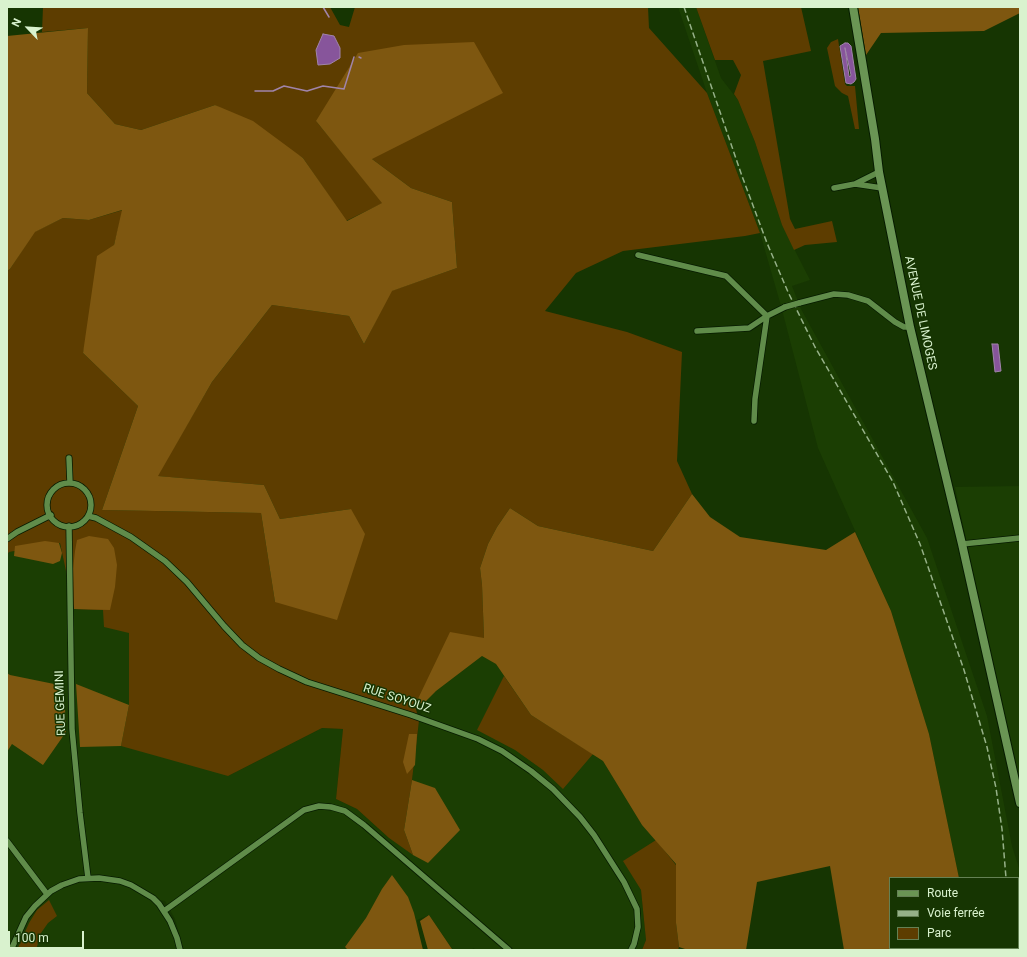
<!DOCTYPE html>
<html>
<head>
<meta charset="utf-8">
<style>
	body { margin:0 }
	#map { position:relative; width:1027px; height:957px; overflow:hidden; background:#163502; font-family:Roboto,sans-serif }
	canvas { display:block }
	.frame { position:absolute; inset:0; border:8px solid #d9f2ce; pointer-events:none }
	.legend { position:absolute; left:889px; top:877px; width:130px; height:72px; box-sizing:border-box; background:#163502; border:1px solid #648154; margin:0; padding:5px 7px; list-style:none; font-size:12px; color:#d9f2ce }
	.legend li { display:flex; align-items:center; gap:8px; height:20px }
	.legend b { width:20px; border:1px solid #648154 }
	.north { position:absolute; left:8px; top:8px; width:40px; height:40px; -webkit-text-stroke:3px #163502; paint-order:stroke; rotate:295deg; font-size:11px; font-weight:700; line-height:16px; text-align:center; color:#d9f2ce }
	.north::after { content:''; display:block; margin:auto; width:14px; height:18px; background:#d9f2ce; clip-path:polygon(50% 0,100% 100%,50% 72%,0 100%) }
	.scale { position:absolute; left:8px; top:931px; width:76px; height:18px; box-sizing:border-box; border:2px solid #d9f2ce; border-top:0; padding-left:5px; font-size:12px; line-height:14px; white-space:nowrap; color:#d9f2ce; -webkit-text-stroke:3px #163502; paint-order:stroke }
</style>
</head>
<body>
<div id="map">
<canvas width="1027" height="957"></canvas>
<div class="frame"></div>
<ul class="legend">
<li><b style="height:5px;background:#6a9554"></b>Route</li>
<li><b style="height:5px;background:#96b188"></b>Voie ferrée</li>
<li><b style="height:11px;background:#5d3d00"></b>Parc</li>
</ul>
<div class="north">N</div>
<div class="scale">100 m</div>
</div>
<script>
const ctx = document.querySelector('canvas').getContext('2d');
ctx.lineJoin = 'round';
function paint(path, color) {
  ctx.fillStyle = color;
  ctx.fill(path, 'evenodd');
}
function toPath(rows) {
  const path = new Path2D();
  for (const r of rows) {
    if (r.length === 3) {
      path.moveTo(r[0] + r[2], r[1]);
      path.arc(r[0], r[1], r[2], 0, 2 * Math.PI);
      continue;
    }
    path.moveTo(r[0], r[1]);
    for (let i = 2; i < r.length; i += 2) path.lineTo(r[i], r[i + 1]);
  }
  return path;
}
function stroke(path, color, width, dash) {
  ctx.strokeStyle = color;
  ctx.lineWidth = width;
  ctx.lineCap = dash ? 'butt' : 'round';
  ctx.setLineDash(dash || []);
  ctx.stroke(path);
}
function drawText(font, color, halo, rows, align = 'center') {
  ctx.font = font + ' Roboto,sans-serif';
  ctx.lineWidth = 3;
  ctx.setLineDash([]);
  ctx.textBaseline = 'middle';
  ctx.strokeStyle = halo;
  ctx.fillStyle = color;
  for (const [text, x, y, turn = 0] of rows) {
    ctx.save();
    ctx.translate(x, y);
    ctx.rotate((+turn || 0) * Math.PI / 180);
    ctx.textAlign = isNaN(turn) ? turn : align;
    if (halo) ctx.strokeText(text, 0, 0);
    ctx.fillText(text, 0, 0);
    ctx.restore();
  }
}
const built = toPath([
	[678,7,696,7,721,78,738,100,755,142,782,225,810,280,792,286,801,309,927,538,987,716,1012,846,1020,871,1020,950,972,950,972,948,1018,948,1018,878,959,878,929,734,891,611,818,448,781,306,760,233,707,93],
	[1020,486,1020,792,1010,749,955,487],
	[60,543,74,609,103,610,129,633,129,705,228,776,322,728,343,729,336,799,357,809,389,838,413,854,404,830,412,780,419,721,425,702,436,691,482,656,496,664,531,715,603,761,642,825,656,840,624,861,641,890,646,940,642,950,475,950,474,948,471,950,453,950,429,915,417,920,420,950,345,947,348,950,184,950,175,919,165,901,161,900,176,930,182,950,7,950,7,752,12,744,10,675,7,673,7,555,9,552]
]);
const green = toPath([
	[43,7,330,7,340,25,349,27,355,7,648,7,649,28,707,93,760,233,745,236,623,251,576,273,545,311,627,332,682,352,677,461,692,494,653,551,538,526,510,508,497,527,488,544,480,568,482,585,484,638,415,705,419,721,412,780,404,830,413,855,389,838,357,809,336,799,343,729,322,728,228,776,121,746,129,705,129,633,104,627,103,610,74,609,60,543,9,552,7,555,7,271,10,269,34,232,63,218,89,220,123,210,114,245,83,353,138,406,102,510,261,513,275,602,351,509,280,519,264,485,157,476,212,382,272,305,349,316,364,344,391,291,457,268,452,202,411,188,372,159,316,121,383,203,346,221,303,158,215,105,141,130,115,124,87,93,88,28,42,32],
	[696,7,801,7,811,51,763,61,790,219,795,229,832,221,837,242,805,245,794,250,782,225,755,142,738,100,734,94,741,75,733,60,715,60],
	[838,39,845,84,847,86,855,86,859,129,855,129,848,96,842,93,835,86,827,48,831,42],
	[504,676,531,715,593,754,563,789,543,770,515,750,477,730],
	[656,840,676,865,676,923,679,947,678,950,642,950,646,940,641,890,623,861],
	[49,900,57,916,48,923,41,933,36,950,17,950,29,923,37,910]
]);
const forest = toPath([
	[858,7,1020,7,1020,13,984,31,881,33,866,55],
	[88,28,87,93,115,124,141,130,215,105,253,121,303,158,347,221,382,203,316,121,358,53,404,45,474,42,503,93,372,159,411,188,452,202,457,268,392,291,364,344,349,316,272,305,212,382,158,476,264,485,280,519,351,509,365,534,337,620,275,602,261,513,102,510,138,406,83,353,97,256,114,245,122,210,89,220,63,218,35,232,10,269,7,271,7,36],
	[692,494,710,517,740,537,826,550,855,532,891,611,929,734,959,878,890,878,890,948,972,948,972,950,844,950,830,866,757,882,746,950,688,950,679,947,676,923,676,864,642,825,603,761,531,715,496,664,482,656,436,691,425,702,415,705,450,632,484,638,482,585,480,568,488,544,497,527,510,508,538,526,653,551],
	[89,536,108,539,114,548,117,565,115,587,110,610,74,609,73,569,75,551,77,540],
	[45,541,59,543,62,553,60,561,53,564,14,556,15,546],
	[7,673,10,675,64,686,66,732,43,765,12,744,7,752],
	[76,684,129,705,121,746,80,747],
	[409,734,417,734,415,765,407,774,403,762],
	[412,780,435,788,460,830,428,863,413,855,404,830],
	[392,875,408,897,414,913,423,950,348,950,345,947,366,918,382,889],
	[429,915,452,949,453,950,428,950,420,921]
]);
const water = toPath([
	[323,34,334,36,340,48,340,58,330,64,318,65,316,50,323,34],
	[845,43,848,43,851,46,856,79,854,82,851,84,846,83,840,46,845,43],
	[845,48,851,75,850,77,849,76,845,48],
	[992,344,998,344,1001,371,995,372,992,344]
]);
const stream = toPath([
	[323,7,329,17],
	[359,57,361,58],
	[255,91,273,91,284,86,307,91,323,86,344,89,354,57]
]);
const minor = toPath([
	[855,184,882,188],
	[834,188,855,184,879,172],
	[638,255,726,276,767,316,785,307],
	[799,303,834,294,848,295,868,301,895,322,904,327,910,327],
	[697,331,749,328,767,316],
	[754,421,755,399,767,316],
	[69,458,70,483],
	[69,505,22],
	[88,516,96,518,131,537,165,561,187,582,224,626,242,645,259,658,279,669,307,682,411,715,478,739,502,751,531,771,553,789,580,817,594,835,624,882,637,909,638,927,634,944,631,950],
	[69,526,72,729,80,813,88,878],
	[7,539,17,532,51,515],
	[962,544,1020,538],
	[7,841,47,894],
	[164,911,304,810,319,806,331,807,345,811,364,825,509,950],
	[11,950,26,917,35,906,51,891,62,885,79,879,99,878,120,881,131,885,153,898,159,904,170,921,177,938,180,950]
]);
const secondary = toPath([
	[853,7,875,139,879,172,910,327,962,544,1020,803]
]);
const rail = toPath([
	[684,7,742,176,767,243,788,292,815,347,893,482,920,544,964,670,987,747,996,788,1002,829,1006,878],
	[1011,948,1011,950]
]);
const minorBridge = toPath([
	[785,307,799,303]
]);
const streetNames = [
	["AVENUE DE LIMOGES",920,313,78],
	["RUE SOYOUZ",397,699,18],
	["RUE GEMINI",61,703,-92]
];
paint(built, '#1b3e03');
paint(green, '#5d3d00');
paint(forest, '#7e5710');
paint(water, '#87559b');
stroke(water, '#a084aa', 1);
stroke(stream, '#a084aa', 1.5);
stroke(minor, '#061b00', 7);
stroke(secondary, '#061b00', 10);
stroke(minor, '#608c4a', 5.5);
stroke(secondary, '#6a9554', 8);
stroke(rail, '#96b188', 1.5, [6, 3]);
stroke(minorBridge, '#061b00', 7, []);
stroke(minorBridge, '#608c4a', 5.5);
drawText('12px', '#d9f2ce', '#163502', streetNames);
</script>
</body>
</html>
